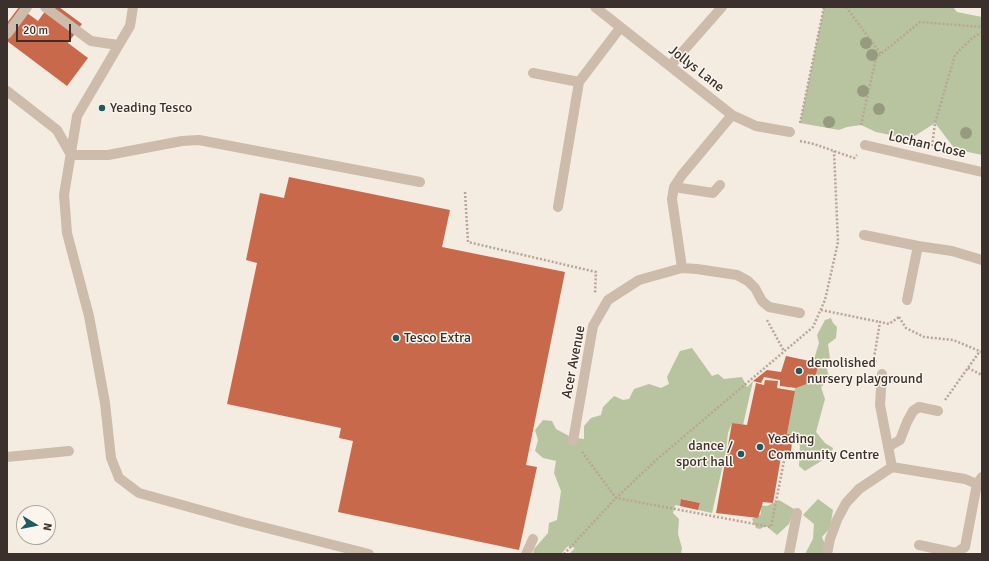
<!DOCTYPE html>
<html>
<head>
<meta charset="utf-8">
<style>
	body { margin:0 }
	#map { position:relative; width:989px; height:561px; overflow:hidden; background:#f4ebe1; font-family:Signika,sans-serif }
	canvas { display:block }
	.frame { position:absolute; inset:0; border:8px solid #3b302b; pointer-events:none }
	.north { position:absolute; left:16px; top:505px; width:40px; height:40px; box-sizing:border-box; background:#fbf5ee; border:1px solid #aea6a0; border-radius:50%; rotate:100deg; font-size:11px; font-weight:700; line-height:16px; text-align:center; color:#3b302b }
	.north::after { content:''; display:block; margin:auto; width:14px; height:18px; background:#1f5a5e; clip-path:polygon(50% 0,100% 100%,50% 72%,0 100%) }
	.scale { position:absolute; left:16px; top:24px; width:55px; height:18px; box-sizing:border-box; border:2px solid #3b302b; border-top:0; padding-left:5px; font-size:12px; line-height:14px; white-space:nowrap; color:#3b302b; -webkit-text-stroke:3px #fbf5ee; paint-order:stroke }
</style>
</head>
<body>
<div id="map">
<canvas width="989" height="561"></canvas>
<div class="frame"></div>
<div class="north">N</div>
<div class="scale">20 m</div>
</div>
<script>
const ctx = document.querySelector('canvas').getContext('2d');
ctx.lineJoin = 'round';
function paint(path, color) {
  ctx.fillStyle = color;
  ctx.fill(path, 'evenodd');
}
function toPath(rows) {
  const path = new Path2D();
  for (const r of rows) {
    path.moveTo(r[0], r[1]);
    for (let i = 2; i < r.length; i += 2) path.lineTo(r[i], r[i + 1]);
  }
  return path;
}
function stroke(path, color, width, dash) {
  ctx.strokeStyle = color;
  ctx.lineWidth = width;
  ctx.lineCap = dash ? 'butt' : 'round';
  ctx.setLineDash(dash || []);
  ctx.stroke(path);
}
function drawText(font, color, halo, rows, align = 'center') {
  ctx.font = font + ' Signika,sans-serif';
  ctx.lineWidth = 3;
  ctx.setLineDash([]);
  ctx.textBaseline = 'middle';
  ctx.strokeStyle = halo;
  ctx.fillStyle = color;
  for (const [text, x, y, turn = 0] of rows) {
    ctx.save();
    ctx.translate(x, y);
    ctx.rotate((+turn || 0) * Math.PI / 180);
    ctx.textAlign = isNaN(turn) ? turn : align;
    if (halo) ctx.strokeText(text, 0, 0);
    ctx.fillText(text, 0, 0);
    ctx.restore();
  }
}
const green = toPath([
	[824,7,953,7,957,12,982,17,982,155,955,149,935,123,910,139,876,132,861,125,847,127,839,130,800,123],
	[831,318,833,323,837,327,836,338,828,344,830,359,827,370,830,379,821,387,825,399,816,432,825,443,833,448,831,455,805,471,799,466,800,445,792,443,787,434,797,376,816,370,814,359,819,343,817,335,825,320],
	[692,348,712,376,718,374,724,379,742,377,747,387,753,381,743,425,732,423,728,433,726,451,712,513,698,510,700,503,682,499,680,506,675,505,673,513,679,519,678,534,682,548,681,554,569,554,575,548,568,546,561,554,533,554,534,549,548,533,549,523,557,520,561,491,554,473,556,461,543,458,535,451,538,440,535,430,543,420,552,421,556,429,571,437,584,439,584,426,591,418,601,415,603,407,614,396,623,400,629,399,634,389,649,384,661,388,669,384,667,377,680,351],
	[818,499,833,510,830,528,822,537,826,547,825,554,805,554,813,539,814,524,803,515],
	[779,500,794,509,789,524,777,535,766,526,760,529,756,528,752,519,761,514,760,505,767,506]
]);
const building = toPath([
	[19,7,38,21,48,7,59,7,82,24,68,43,88,58,67,86,7,41,7,23],
	[289,177,450,210,442,247,565,272,526,465,537,467,519,550,338,512,353,441,339,438,341,428,227,404,257,263,246,260,260,193,284,198],
	[786,356,819,363,814,381,796,388,780,386,780,380,764,377,761,383,753,381,767,370,781,372],
	[765,380,778,381,777,388,795,391,787,434,793,435,791,451,782,451,773,503,763,502,758,518,716,513,732,423,747,425,756,383,764,385],
	[681,499,700,503,698,510,680,506]
]);
const path = toPath([
	[846,7,881,54],
	[800,123,824,7],
	[861,125,876,58,920,22,982,27],
	[800,141,814,144,854,158,857,155],
	[932,146,935,123,955,55,971,39,982,32],
	[465,192,468,242,596,272,595,293],
	[821,310,880,322],
	[899,317,906,328,924,337,953,340,982,352],
	[767,320,784,351],
	[876,362,874,358,880,322,889,324,899,317],
	[968,368,982,375],
	[945,400,980,351],
	[582,452,616,498,771,527,785,456,782,455],
	[564,554,616,498,656,460,813,327,825,300,838,242,834,151]
]);
const minor = toPath([
	[45,7,91,41,118,45],
	[133,7,130,26,77,116,64,195,67,233,89,316,97,359,105,403,111,458,119,478,139,493,243,522,369,554],
	[595,7,732,115,756,126,790,132],
	[7,34,27,7],
	[670,66,722,7],
	[533,73,579,82],
	[7,91,57,130,71,155],
	[865,145,982,172],
	[71,155,108,155,182,141,199,140,420,182],
	[674,187,713,193,720,185],
	[558,207,579,82,620,28],
	[864,235,918,246,952,251,982,260],
	[682,268,672,199,674,187,682,175,732,115],
	[907,300,918,246],
	[882,374,880,405,892,467],
	[573,441,593,326,608,300,639,280,682,268,697,269,737,275,748,281,755,288,762,301,769,307,800,313],
	[888,447,900,440,907,422,913,411,919,407,938,411],
	[7,457,69,451],
	[919,545,956,553,965,547,977,484,982,477],
	[526,554,533,539],
	[789,554,797,513],
	[827,554,830,539,837,520,846,503,859,489,892,467,965,479,977,484]
]);
const trees = [
	[866,43],
	[872,55],
	[863,91],
	[879,109],
	[829,122],
	[966,133]
];
const markers = [
	[102,108,4,"#1f5a5e"],
	[396,338,4,"#1f5a5e"],
	[799,371,4,"#1f5a5e"],
	[760,447,4,"#1f5a5e"],
	[741,454,4,"#1f5a5e"]
];
const streetNames = [
	["Jollys Lane",696,69,38],
	["Lochan Close",927,145,13],
	["Acer Avenue",574,362,-79]
];
const poiNames = [
	["Yeading Tesco",110,108],
	["Tesco Extra",404,338],
	["demolished",807,363],
	["nursery playground",807,379],
	["Yeading",768,439],
	["Community Centre",768,455],
	["dance /",733,446,"right"],
	["sport hall",733,462,"right"]
];
paint(green, '#b8c4a0');
paint(building, '#c8694b');
stroke(path, '#b9a596', 2.5, [2, 2]);
stroke(minor, '#cdbbac', 10);
ctx.fillStyle = '#969b7f';
for (const [x, y] of trees) {
  ctx.beginPath();
  ctx.arc(x, y, 6, 0, 2 * Math.PI);
  ctx.fill();
}
for (const [x, y, r, color] of markers) {
  const dot = new Path2D();
  dot.arc(x, y, r, 0, 2 * Math.PI);
  ctx.fillStyle = color;
  ctx.fill(dot);
  stroke(dot, '#fbf5ee', 1.5);
}
drawText('14px', '#3b302b', '#fbf5ee', streetNames);
drawText('14px', '#3b302b', '#fbf5ee', poiNames, 'left');
</script>
</body>
</html>
